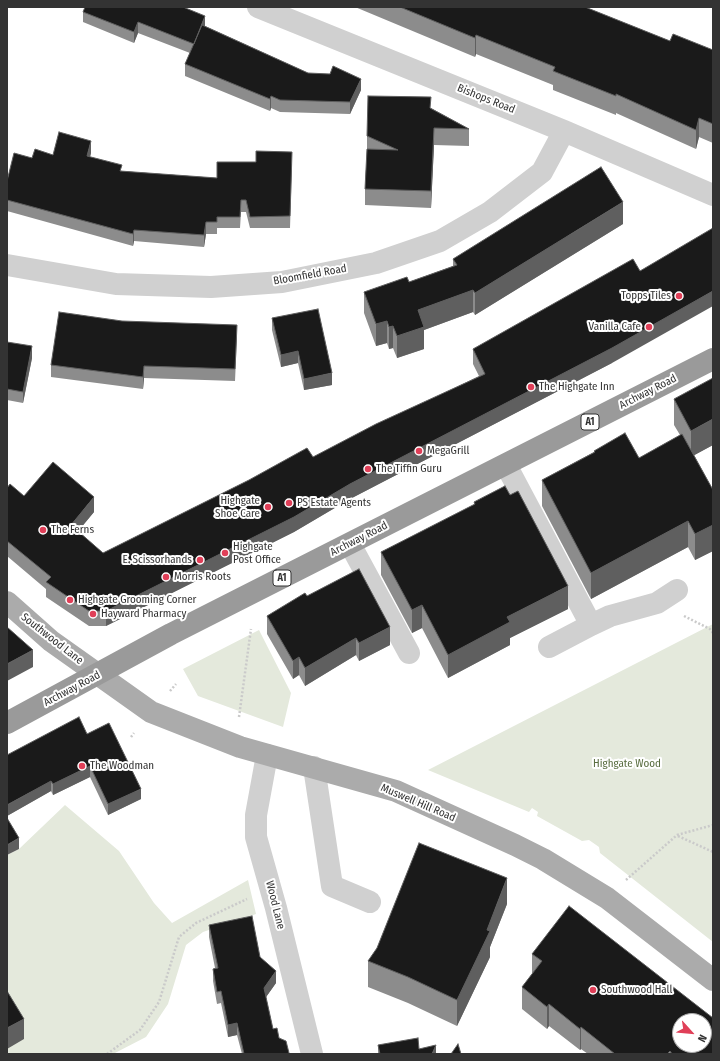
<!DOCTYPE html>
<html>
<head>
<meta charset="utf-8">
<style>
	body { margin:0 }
	#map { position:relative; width:720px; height:1061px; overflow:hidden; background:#fff; font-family:"Fira Sans Condensed",sans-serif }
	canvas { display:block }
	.frame { position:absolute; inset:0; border:8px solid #333; pointer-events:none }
	.north { position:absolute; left:672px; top:1013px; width:40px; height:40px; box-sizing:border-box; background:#fff; border:1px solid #adadad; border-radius:50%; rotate:117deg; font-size:11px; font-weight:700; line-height:16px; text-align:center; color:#333 }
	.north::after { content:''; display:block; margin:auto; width:14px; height:18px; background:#e03f58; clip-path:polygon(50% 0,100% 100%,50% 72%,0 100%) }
</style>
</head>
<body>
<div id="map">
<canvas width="720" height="1061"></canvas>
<div class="frame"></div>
<div class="north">N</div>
</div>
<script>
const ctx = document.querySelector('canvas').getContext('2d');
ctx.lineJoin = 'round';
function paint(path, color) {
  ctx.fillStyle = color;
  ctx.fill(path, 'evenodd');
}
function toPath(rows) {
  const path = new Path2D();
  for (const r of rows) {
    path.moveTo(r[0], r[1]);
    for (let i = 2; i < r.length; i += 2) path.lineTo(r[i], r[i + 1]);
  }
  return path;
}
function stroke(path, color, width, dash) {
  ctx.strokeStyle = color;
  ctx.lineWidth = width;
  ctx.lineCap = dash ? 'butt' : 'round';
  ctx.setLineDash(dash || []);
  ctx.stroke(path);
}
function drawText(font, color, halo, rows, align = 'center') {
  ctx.font = font + ' "Fira Sans Condensed",sans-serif';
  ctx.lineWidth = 4;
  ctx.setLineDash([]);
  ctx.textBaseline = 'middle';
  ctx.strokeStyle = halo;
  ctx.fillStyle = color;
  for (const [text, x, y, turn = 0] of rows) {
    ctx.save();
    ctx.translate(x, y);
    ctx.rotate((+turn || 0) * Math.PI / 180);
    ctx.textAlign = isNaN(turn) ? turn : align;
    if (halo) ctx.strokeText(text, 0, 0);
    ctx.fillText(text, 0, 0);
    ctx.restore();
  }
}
const green = toPath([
	[713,624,713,942,600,853,599,847,589,840,582,841,537,816,538,812,532,808,529,812,428,770],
	[259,630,291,693,283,727,198,696,183,669],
	[65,805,119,851,154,903,172,923,248,880,256,914,203,932,186,945,168,1004,146,1037,113,1054,7,1054,7,855,19,849]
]);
const path = toPath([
	[684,616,710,629,713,633],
	[170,691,176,684],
	[239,717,251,629],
	[131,737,134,733],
	[678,836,713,852],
	[626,880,677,835,713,825],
	[107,1054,140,1030,159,1002,179,937,196,923,247,899]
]);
const minor = toPath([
	[258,7,564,131,713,195],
	[7,265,116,284,211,287,282,282,376,263,440,241,490,212,542,172,564,131],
	[506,465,591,625,610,616,657,603,677,590],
	[350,544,409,653],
	[549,647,591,625],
	[267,755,256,815,256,837,276,908,312,1054],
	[314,767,332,886,370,902]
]);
const major = toPath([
	[7,602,51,641,151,712,240,747,396,791,515,845,543,859,607,898,713,980]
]);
const highway = toPath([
	[7,723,171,634,713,359]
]);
const wall = toPath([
	[355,7,585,7,670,41,713,50,713,143,699,137,696,149,616,113,616,115,553,90,553,85,476,54,475,57],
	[83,12,205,26,308,73,361,90,350,114,280,112,271,108,270,111,185,76,185,64,190,53,138,33,134,43,83,22],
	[431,108,469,129,469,146,434,145,431,208,365,205,365,189,367,149,367,136],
	[91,153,90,157,122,171,217,178,292,164,290,228,250,228,246,212,241,212,240,228,217,228,217,234,206,234,204,247,134,241,133,246,7,211,7,181,32,158,53,155],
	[623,224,475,315,473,312,424,330,424,349,397,358,393,348,389,349,387,343,376,346,364,313,364,292,409,282,453,266,453,259],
	[272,318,332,385,304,390,298,363,281,367,272,330],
	[122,321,237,337,235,381,144,378,143,389,51,377,51,365],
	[7,342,32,358,23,403,7,400],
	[473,349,612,363,350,499,294,532,106,626,89,626,46,597,46,589,7,556,7,488,24,496,94,512,78,531,103,553,313,457,479,376,473,364],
	[674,399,713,445,694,455,713,490,713,551,695,560,688,547,591,599,542,506,542,480,594,452,594,451,639,458,680,435,674,425],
	[474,502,568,609,510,638,510,645,448,678,422,628,412,633,381,575,381,552,474,505],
	[307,596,390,645,359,661,356,655,305,686,299,675,293,679,267,634,267,616],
	[87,734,141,799,108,815,90,777,53,795,51,791,7,816],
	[507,904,490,947,490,957,457,1026,408,1003,368,987,368,961],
	[209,925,260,957,276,983,266,997,273,1029,289,1054,242,1054,237,1035,228,1037,221,1003,217,1004,213,981,213,969,215,968,209,937],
	[532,954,713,1054,588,1054,581,1049,580,1050,549,1026,547,1029,522,1009,522,987,532,974],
	[378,1045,419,1049,436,1054,378,1054]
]);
const shadedWall = toPath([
	[205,16,205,27,194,44],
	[138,22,138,33,134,43,134,32],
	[476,35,476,54,475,57,475,38],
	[361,79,361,90,350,114,350,102],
	[271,96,271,108,270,111,270,99],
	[699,118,699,137,696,149,696,130],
	[434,128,434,145,431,208,431,191],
	[91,141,91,153,87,168,87,156],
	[623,202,623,224,475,315,475,293],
	[206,222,206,234,204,247,204,235],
	[134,230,134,241,133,246,133,234],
	[473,290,473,312,424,330,424,349,397,358,397,336,418,310],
	[713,291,713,306,612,363,350,499,294,532,106,626,106,611,350,484],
	[387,321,387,343,376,346,376,324],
	[393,326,393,348,389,349,389,327],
	[32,346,32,358,23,403,23,392],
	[298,351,298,363,281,367,281,355],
	[144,366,144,378,143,389,143,377],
	[332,373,332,385,304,390,304,379],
	[713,419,713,445,691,457,691,431],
	[94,497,94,512,71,540,71,525],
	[688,521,688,547,591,599,591,573],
	[713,525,713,551,695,560,695,534],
	[568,586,568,609,510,638,510,645,448,678,448,655,507,617],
	[422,605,422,628,412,633,412,610],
	[390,627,390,645,359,661,359,643],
	[356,638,356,655,305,686,305,668],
	[33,650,33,667,7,681,7,664],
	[299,657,299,675,293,679,293,661],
	[90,766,90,777,53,795,53,784],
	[51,781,51,791,7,816,7,805],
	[141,789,141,799,108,815,108,804],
	[19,838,19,849,7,855,7,845],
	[507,878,507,904,490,947,490,957,457,1026,457,1000,487,930],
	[276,971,276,983,264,1000,264,988],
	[549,1004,549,1026,547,1029,547,1007],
	[24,1019,24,1039,7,1049,7,1028],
	[237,1023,237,1035,228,1037,228,1025],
	[581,1027,581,1049,580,1050,580,1029],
	[436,1045,436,1054,432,1054]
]);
const building = toPath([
	[85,7,183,7,205,16,194,44,138,22,134,32,83,12,85,7],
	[400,7,585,7,670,41,673,34,713,50,713,124,699,118,696,130,616,94,616,96,553,71,555,67,476,35,475,38,400,7],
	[202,25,308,73,330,74,333,66,361,79,350,102,280,100,271,96,270,99,185,64,202,25],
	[368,96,431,97,430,108,469,129,434,128,431,191,365,189,367,149,398,150,367,136,368,96],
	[59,132,91,141,87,156,122,165,120,171,217,178,217,162,256,162,256,151,292,152,290,216,250,217,246,200,241,200,240,217,217,217,217,222,206,222,204,235,134,230,133,234,7,200,7,181,14,153,32,158,35,149,53,155,59,132],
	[601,167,623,202,475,293,473,290,418,310,424,327,397,336,393,326,389,327,387,321,376,324,364,292,407,277,409,282,457,265,453,259,601,167],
	[713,228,713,291,612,348,350,484,294,517,106,611,89,611,46,582,51,577,7,541,7,488,10,484,24,496,53,462,94,497,71,525,103,553,249,480,307,448,313,457,376,424,485,374,473,349,633,259,640,271,713,228],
	[318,309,332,373,304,379,298,351,281,355,272,318,318,309],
	[59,312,122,321,237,325,235,369,144,366,143,377,51,365,59,312],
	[7,342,32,346,23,392,7,389,7,342],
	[713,378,713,419,691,431,674,399,713,378],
	[625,433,639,458,682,434,713,490,713,525,695,534,688,521,591,573,542,480,595,452,594,451,625,433],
	[505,486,510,495,518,491,568,586,507,617,510,622,448,655,422,605,412,610,381,552,475,504,474,502,505,486],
	[359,569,390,627,359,643,356,638,305,668,299,657,293,661,267,616,305,593,307,596,359,569],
	[7,627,33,650,7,664,7,627],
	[79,717,87,734,109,723,141,789,108,804,90,766,53,784,51,781,7,805,7,755,79,717],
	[7,818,19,838,7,845,7,818],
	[419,843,507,878,487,930,490,931,457,1000,408,977,368,961,377,948,419,843],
	[569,906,713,1018,713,1054,672,1054,670,1051,667,1054,615,1054,581,1027,580,1029,549,1004,547,1007,522,987,542,961,532,954,569,906],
	[680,1021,704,1021,704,1045,680,1045,680,1021],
	[252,916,260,957,276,971,264,988,273,1029,277,1028,279,1038,286,1041,289,1053,288,1054,244,1054,237,1023,228,1025,221,991,217,992,213,969,218,968,209,925,252,916],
	[7,991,24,1019,7,1028,7,991],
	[418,1038,419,1049,436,1045,432,1054,380,1054,378,1045,418,1038],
	[458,1044,461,1054,451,1054,458,1044]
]);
const markers = [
	[679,296,4,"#e03f58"],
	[649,327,4,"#e03f58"],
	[531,387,4,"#e03f58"],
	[419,451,4,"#e03f58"],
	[368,469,4,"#e03f58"],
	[289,503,4,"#e03f58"],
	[268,507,4,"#e03f58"],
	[43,530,4,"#e03f58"],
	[225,553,4,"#e03f58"],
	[200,560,4,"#e03f58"],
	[166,577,4,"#e03f58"],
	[70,600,4,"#e03f58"],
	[93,614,4,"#e03f58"],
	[82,766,4,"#e03f58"],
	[593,990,4,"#e03f58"]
];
const shields = [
	[590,422,18],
	[282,578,18]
];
const shieldNames = [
	["A1",590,422],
	["A1",282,578]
];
const streetNames = [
	["Bishops Road",486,99,22],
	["Bloomfield Road",310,275,-10],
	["Archway Road",648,392,-27],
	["Archway Road",359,539,-27],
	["Southwood Lane",52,639,38],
	["Archway Road",72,689,-28],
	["Muswell Hill Road",418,803,23],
	["Wood Lane",275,905,76]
];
const poiNames = [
	["Topps Tiles",671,296,"right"],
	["Vanilla Cafe",641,327,"right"],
	["The Highgate Inn",539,387],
	["MegaGrill",427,451],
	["The Tiffin Guru",376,469],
	["Highgate",260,501,"right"],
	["Shoe Care",260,514,"right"],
	["PS Estate Agents",297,503],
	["The Ferns",51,530],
	["Highgate",233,547],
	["Post Office",233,560],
	["E. Scissorhands",192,560,"right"],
	["Morris Roots",174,577],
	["Highgate Grooming Corner",78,600],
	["Hayward Pharmacy",101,614],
	["The Woodman",90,766],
	["Southwood Hall",601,990]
];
const parkNames = [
	["Highgate Wood",627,764]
];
paint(green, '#e4e9dc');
stroke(path, '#cacaca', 2.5, [2, 2]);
stroke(minor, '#d0d0d0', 22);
stroke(major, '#ababab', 22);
stroke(highway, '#9a9a9a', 22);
paint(wall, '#8c8c8c');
paint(shadedWall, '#5f5f5f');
paint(building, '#1a1a1a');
stroke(building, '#5f5f5f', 1);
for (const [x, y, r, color] of markers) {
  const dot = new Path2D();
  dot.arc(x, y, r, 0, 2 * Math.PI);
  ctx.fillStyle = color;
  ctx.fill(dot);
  stroke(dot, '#fff', 1.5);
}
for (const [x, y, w] of shields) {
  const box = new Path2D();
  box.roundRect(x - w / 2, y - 8, w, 16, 3);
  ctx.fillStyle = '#fff';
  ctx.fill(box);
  stroke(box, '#333', 1);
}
drawText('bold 10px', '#333', null, shieldNames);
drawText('11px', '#333', '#fff', streetNames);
drawText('11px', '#333', '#fff', poiNames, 'left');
drawText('11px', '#5a6e41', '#fff', parkNames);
</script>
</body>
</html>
